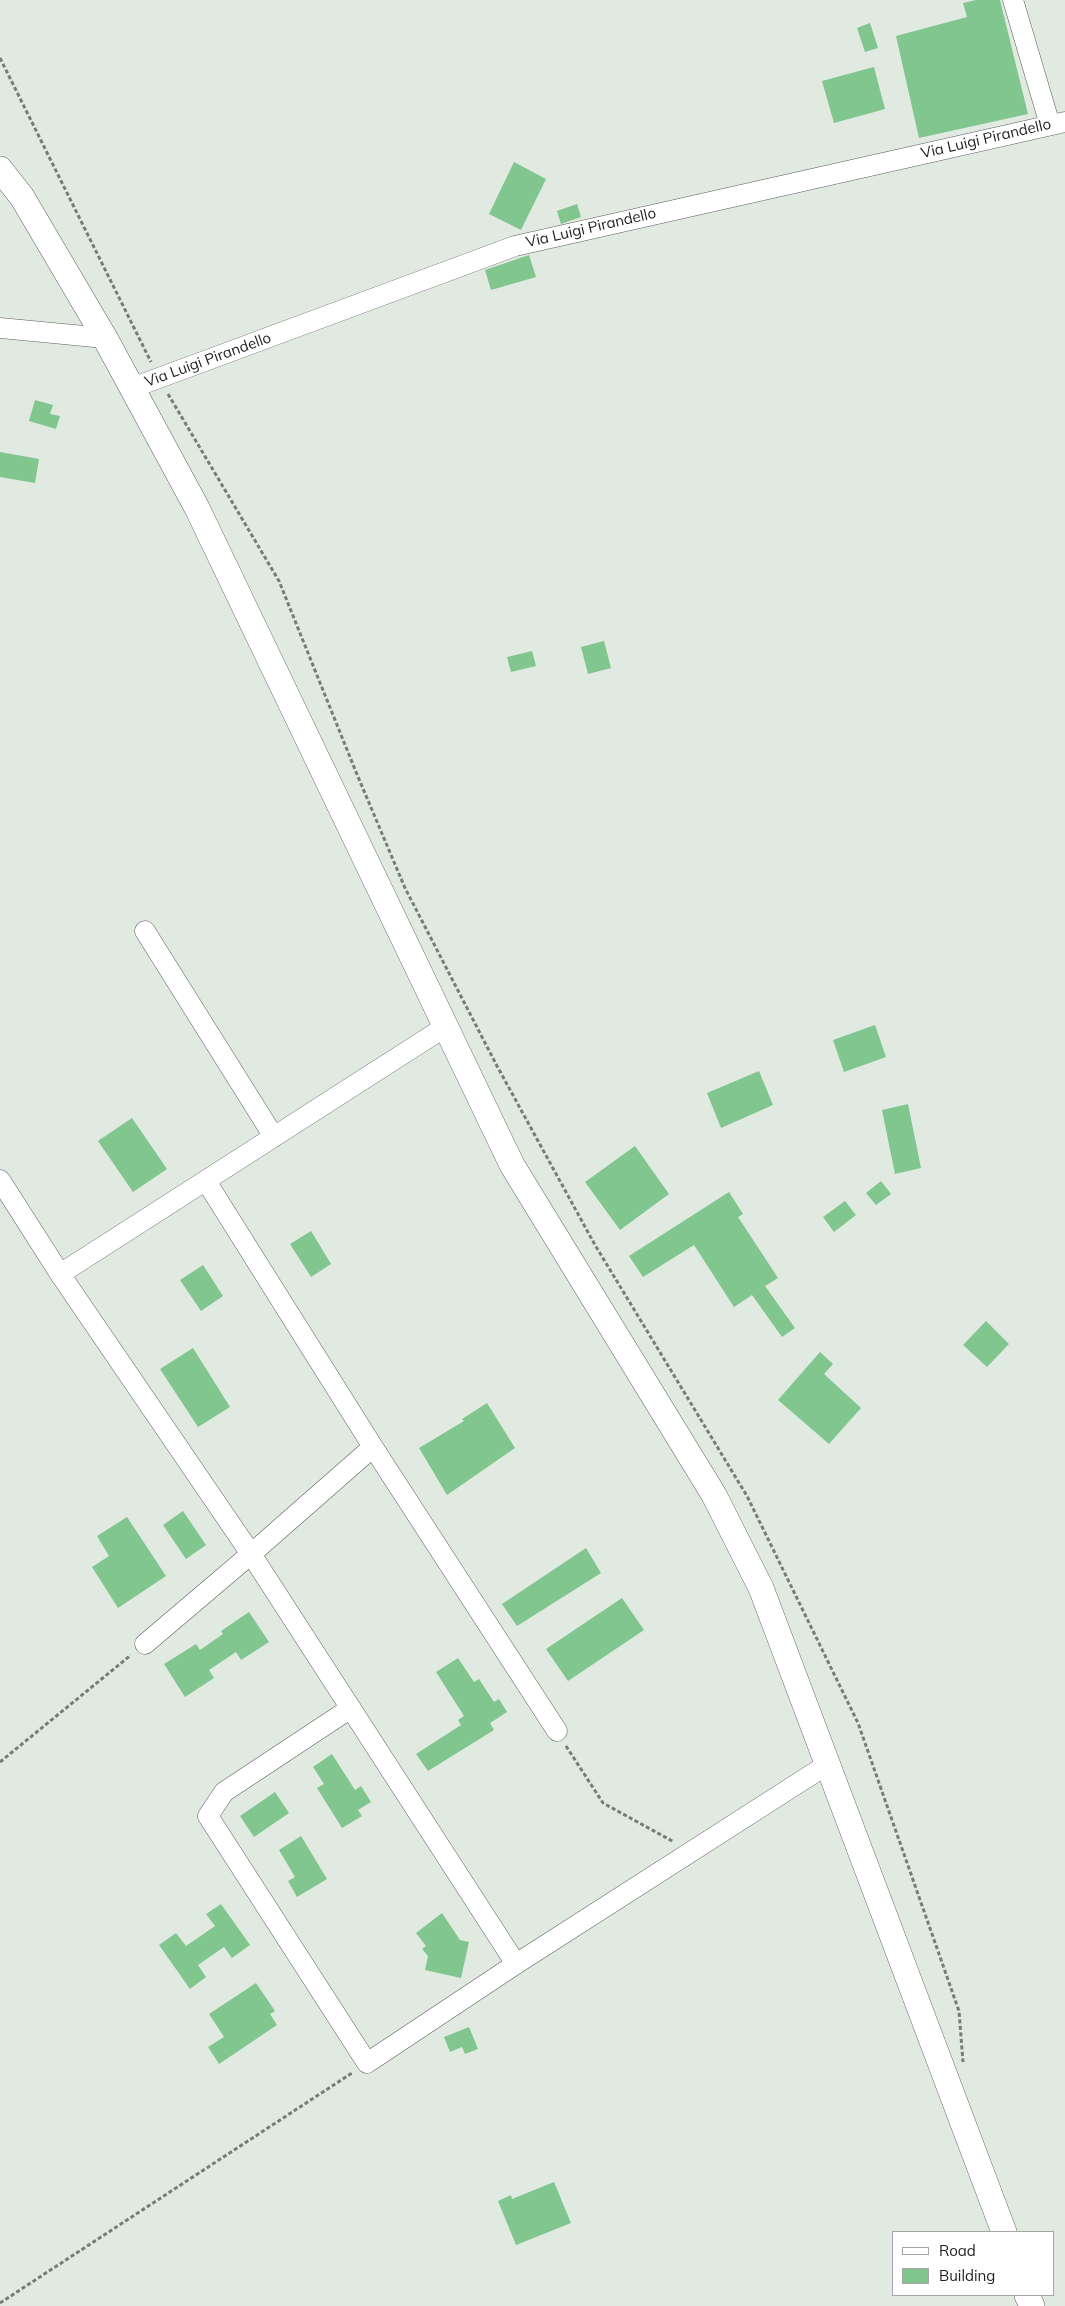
<!DOCTYPE html>
<html>
<head>
<meta charset="utf-8">
<style>
	body { margin:0 }
	#map { position:relative; width:1065px; height:2306px; overflow:hidden; background:#e0eae1; font-family:Mulish,sans-serif }
	canvas { display:block }
	.legend { position:absolute; left:892px; top:2231px; width:162px; height:65px; box-sizing:border-box; background:#fff; border:1px solid #a5a6a5; margin:0; padding:6px 9px; list-style:none; font-size:15px; color:#1d211e }
	.legend li { display:flex; align-items:center; gap:10px; height:25px }
	.legend b { width:25px; border:1px solid #a5a6a5 }
</style>
</head>
<body>
<div id="map">
<canvas width="1065" height="2306"></canvas>
<ul class="legend">
<li><b style="height:6px;background:#fff"></b>Road</li>
<li><b style="height:14px;background:#81c58f"></b>Building</li>
</ul>
</div>
<script>
const ctx = document.querySelector('canvas').getContext('2d');
ctx.lineJoin = 'round';
function paint(path, color) {
  ctx.fillStyle = color;
  ctx.fill(path, 'evenodd');
}
function toPath(rows) {
  const path = new Path2D();
  for (const r of rows) {
    path.moveTo(r[0], r[1]);
    for (let i = 2; i < r.length; i += 2) path.lineTo(r[i], r[i + 1]);
  }
  return path;
}
function stroke(path, color, width, dash) {
  ctx.strokeStyle = color;
  ctx.lineWidth = width;
  ctx.lineCap = dash ? 'butt' : 'round';
  ctx.setLineDash(dash || []);
  ctx.stroke(path);
}
function drawText(font, color, halo, rows, align = 'center') {
  ctx.font = font + ' Mulish,sans-serif';
  ctx.lineWidth = 4;
  ctx.setLineDash([]);
  ctx.textBaseline = 'middle';
  ctx.strokeStyle = halo;
  ctx.fillStyle = color;
  for (const [text, x, y, turn = 0] of rows) {
    ctx.save();
    ctx.translate(x, y);
    ctx.rotate((+turn || 0) * Math.PI / 180);
    ctx.textAlign = isNaN(turn) ? turn : align;
    if (halo) ctx.strokeText(text, 0, 0);
    ctx.fillText(text, 0, 0);
    ctx.restore();
  }
}
const building = toPath([
	[976,0,1000,0,1028,114,919,138,896,36,967,17,963,3],
	[870,23,878,48,865,52,857,28],
	[874,67,885,109,834,123,822,81],
	[514,162,546,179,521,230,489,214],
	[577,204,581,217,561,224,557,211],
	[529,255,536,277,491,290,485,270],
	[35,400,53,405,50,414,60,416,56,429,29,421],
	[0,452,39,459,35,483,0,477],
	[604,641,611,668,588,674,581,647],
	[532,651,536,666,511,672,507,657],
	[875,1025,886,1057,844,1072,833,1040],
	[759,1071,773,1105,721,1128,707,1093],
	[908,1104,921,1168,895,1174,882,1110],
	[132,1118,167,1169,133,1192,98,1141],
	[635,1146,669,1194,620,1230,585,1182],
	[881,1181,891,1194,876,1205,866,1193],
	[729,1192,743,1214,738,1217,778,1278,765,1286,795,1328,782,1337,752,1295,734,1307,694,1245,643,1277,629,1256],
	[845,1201,856,1215,834,1232,823,1217],
	[311,1231,331,1264,311,1277,290,1244],
	[203,1265,223,1296,201,1311,180,1280],
	[986,1321,1009,1344,987,1367,963,1345],
	[193,1348,230,1407,198,1427,160,1369],
	[820,1352,833,1364,824,1374,861,1408,829,1444,778,1400],
	[487,1403,515,1448,447,1495,419,1448,464,1421,462,1419],
	[183,1511,206,1545,186,1559,163,1525],
	[127,1517,166,1576,118,1608,92,1567,109,1556,97,1536],
	[586,1548,601,1573,517,1626,502,1604],
	[622,1598,644,1630,568,1681,546,1649],
	[249,1612,269,1642,241,1660,236,1652,209,1670,214,1678,185,1697,164,1664,196,1644,200,1650,223,1634,221,1631],
	[458,1658,474,1682,479,1679,494,1702,499,1699,507,1712,490,1723,494,1730,428,1771,416,1754,461,1725,458,1720,464,1716,436,1672],
	[332,1754,355,1790,361,1786,371,1802,358,1810,362,1816,342,1828,317,1788,324,1784,313,1767],
	[275,1792,289,1813,254,1837,240,1816],
	[301,1836,327,1879,297,1897,288,1881,295,1877,279,1850],
	[221,1904,250,1945,232,1958,224,1947,198,1965,206,1977,190,1989,159,1945,176,1933,186,1946,215,1926,206,1914],
	[442,1913,460,1940,469,1942,461,1978,425,1970,428,1956,422,1949,426,1946,416,1933],
	[256,1983,275,2011,270,2014,277,2025,219,2064,208,2047,224,2037,209,2014],
	[469,2027,478,2049,465,2054,462,2047,450,2052,444,2037],
	[554,2182,571,2223,516,2245,498,2201,511,2195,512,2199]
]);
const path = toPath([
	[0,58,151,362],
	[168,394,279,581,356,772,405,888,497,1066,595,1245,747,1496,858,1723,959,2011,963,2062],
	[566,1746,603,1803,674,1842],
	[0,1762,131,1655],
	[0,2303,352,2073]
]);
const minor = toPath([
	[1013,0,1050,125],
	[0,328,105,338],
	[132,388,515,246,1065,122],
	[145,931,274,1137],
	[0,1180,60,1274],
	[206,1181,373,1447,557,1731],
	[373,1447,251,1554,516,1964],
	[145,1644,251,1554,60,1274,445,1027],
	[351,1708,224,1792,208,1816,367,2063,516,1964,828,1764]
]);
const major = toPath([
	[0,169,22,197,105,338,197,508,512,1165,714,1495,761,1588,1004,2232],
	[1027,2295,1032,2306]
]);
const streetNames = [
	["Via Luigi Pirandello",986,139,-13],
	["Via Luigi Pirandello",591,228,-13],
	["Via Luigi Pirandello",208,360,-20]
];
paint(building, '#81c58f');
stroke(minor, '#586059', 21);
stroke(major, '#586059', 26);
stroke(path, '#767d77', 3, [4, 2.5]);
stroke(minor, '#fff', 20);
stroke(major, '#fff', 25);
drawText('15px', '#1d211e', '#fff', streetNames);
</script>
</body>
</html>
